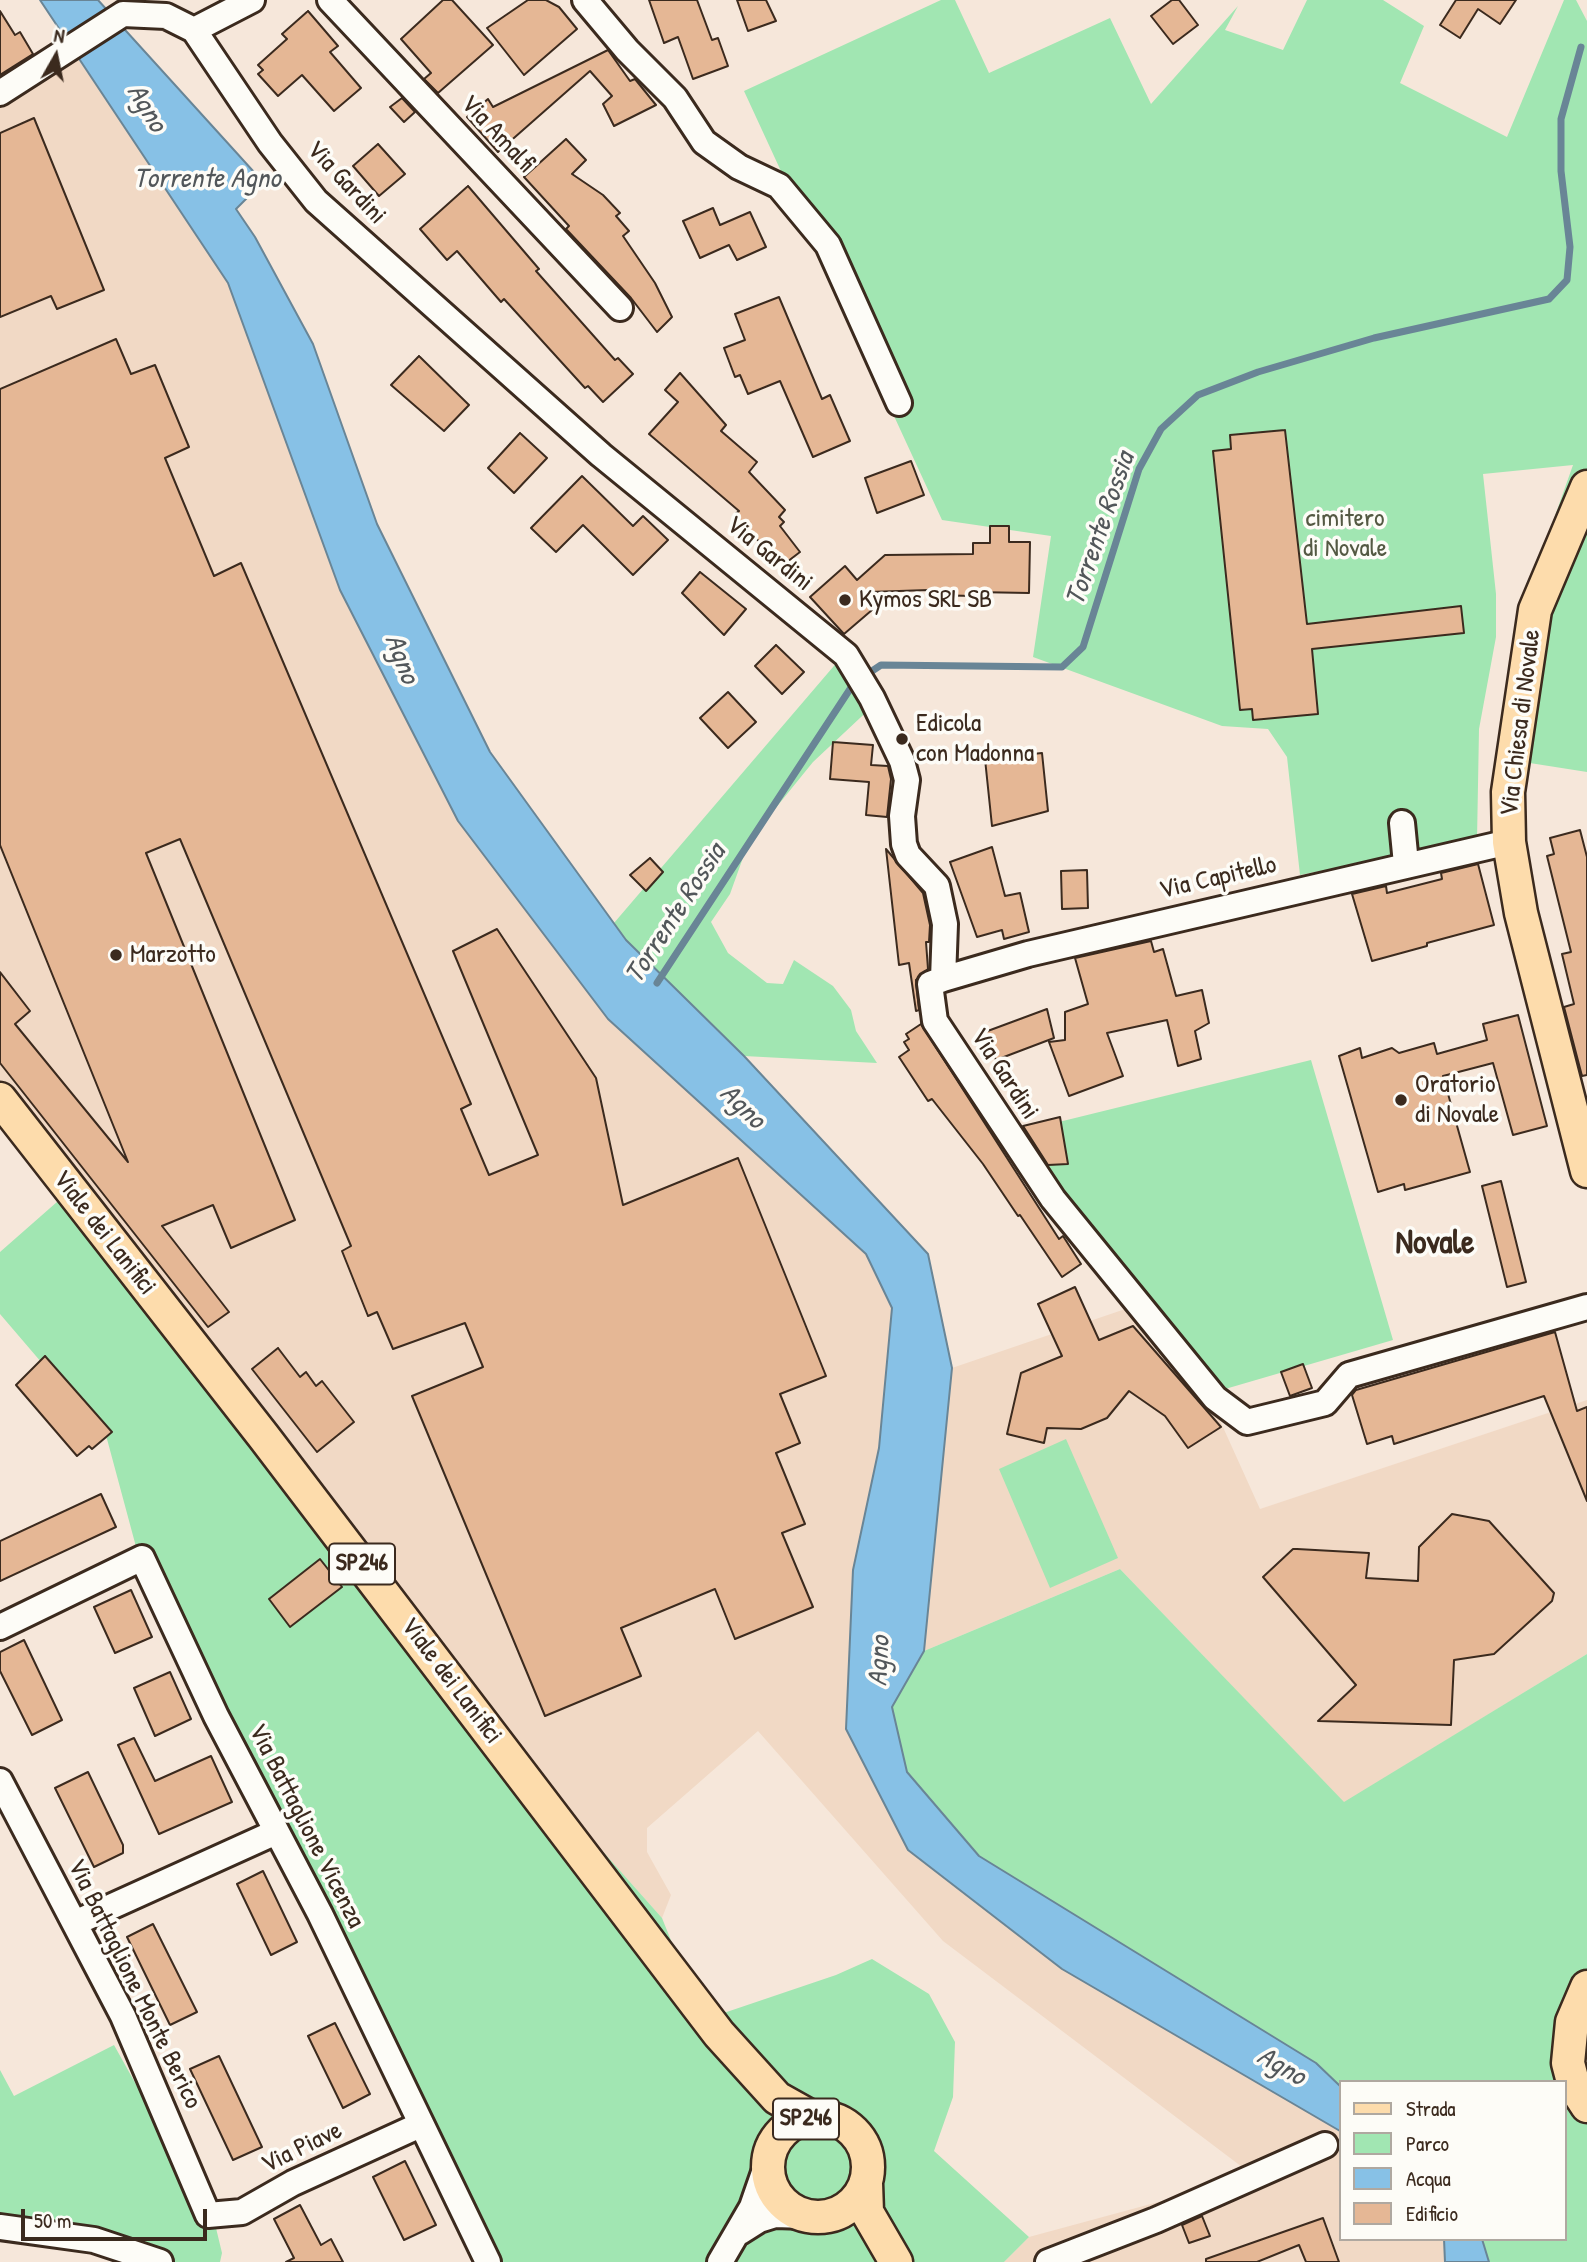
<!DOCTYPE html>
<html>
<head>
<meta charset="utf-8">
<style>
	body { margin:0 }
	#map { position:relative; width:1587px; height:2262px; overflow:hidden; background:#f6e7da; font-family:"Patrick Hand",sans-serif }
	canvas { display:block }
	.legend { position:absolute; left:1339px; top:2080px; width:228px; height:161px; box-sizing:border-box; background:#fdfcf7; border:2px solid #afa8a0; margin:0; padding:9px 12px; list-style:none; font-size:21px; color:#3b2a1e }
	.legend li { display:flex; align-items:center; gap:14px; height:35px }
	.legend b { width:35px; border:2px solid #afa8a0 }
	.north { position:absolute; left:21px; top:21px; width:70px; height:70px; -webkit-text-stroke:5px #fdfcf7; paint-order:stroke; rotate:9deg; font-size:19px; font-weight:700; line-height:28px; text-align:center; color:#3b2a1e }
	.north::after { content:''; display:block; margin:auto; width:24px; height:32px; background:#3b2a1e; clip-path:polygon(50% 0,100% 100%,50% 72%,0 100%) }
	.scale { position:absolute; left:21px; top:2209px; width:186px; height:32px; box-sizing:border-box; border:4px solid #3b2a1e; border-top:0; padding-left:9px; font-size:21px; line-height:24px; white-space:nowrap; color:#3b2a1e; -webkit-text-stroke:5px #fdfcf7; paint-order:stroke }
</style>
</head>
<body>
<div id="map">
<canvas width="1587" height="2262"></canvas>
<ul class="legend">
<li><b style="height:9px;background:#fddcac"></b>Strada</li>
<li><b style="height:19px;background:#a1e6b2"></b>Parco</li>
<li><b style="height:19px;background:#87c1e6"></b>Acqua</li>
<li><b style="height:19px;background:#e5b795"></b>Edificio</li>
</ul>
<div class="north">N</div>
<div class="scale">50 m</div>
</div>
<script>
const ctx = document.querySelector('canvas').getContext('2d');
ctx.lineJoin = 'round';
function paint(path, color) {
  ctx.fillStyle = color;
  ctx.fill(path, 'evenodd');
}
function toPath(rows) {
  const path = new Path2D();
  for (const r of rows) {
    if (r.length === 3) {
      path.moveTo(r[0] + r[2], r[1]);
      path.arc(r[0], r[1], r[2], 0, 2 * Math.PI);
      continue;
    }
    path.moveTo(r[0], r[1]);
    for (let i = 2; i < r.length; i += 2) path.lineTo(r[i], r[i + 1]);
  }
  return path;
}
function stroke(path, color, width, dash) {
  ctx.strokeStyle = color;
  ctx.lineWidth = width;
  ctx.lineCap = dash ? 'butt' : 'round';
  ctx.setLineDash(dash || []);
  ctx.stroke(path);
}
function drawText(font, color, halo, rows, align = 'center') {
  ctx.font = font + ' "Patrick Hand",sans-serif';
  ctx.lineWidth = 7;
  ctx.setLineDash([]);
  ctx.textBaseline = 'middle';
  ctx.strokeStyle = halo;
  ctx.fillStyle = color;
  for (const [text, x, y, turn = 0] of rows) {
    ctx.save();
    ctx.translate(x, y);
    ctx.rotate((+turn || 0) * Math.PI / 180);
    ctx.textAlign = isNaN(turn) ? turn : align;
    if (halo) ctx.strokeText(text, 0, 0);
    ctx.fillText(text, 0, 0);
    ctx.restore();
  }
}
const built = toPath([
	[71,48,228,283,340,590,608,1019,866,1254,893,1309,879,1448,853,1570,908,1850,1062,1969,1340,2131,1340,2239,1444,2239,1445,2262,1004,2262,1029,2237,1254,2176,943,1941,758,1731,647,1828,647,1852,671,1895,662,1918,510,1747,0,1094,0,96],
	[1140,1304,1208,1394,1260,1509,1587,1400,1587,1654,1344,1803,1120,1569,924,1651,952,1368]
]);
const green = toPath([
	[941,0,955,0,989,73,1110,18,1151,104,1238,6,1225,30,1283,50,1307,0,1383,0,1424,26,1400,83,1507,137,1564,0,1576,0,1587,21,1587,772,1498,758,1515,629,1573,465,1483,474,1496,594,1496,637,1479,729,1477,840,1300,875,1287,757,1268,729,1222,726,1033,657,1051,536,942,520,744,91],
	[845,653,876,703,813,762,749,841,730,894,711,922,728,953,767,983,783,984,794,960,833,986,851,1010,856,1031,877,1063,744,1056,626,940,614,923],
	[1311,1060,1393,1340,1208,1394,1014,1133],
	[74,1187,510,1747,662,1918,703,2020,836,1975,872,1959,929,1994,955,2042,953,2097,934,2151,1029,2237,1004,2262,474,2262,142,1569,107,1439,0,1314,0,1252],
	[1066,1439,1118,1558,1050,1588,999,1469],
	[1120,1569,1344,1802,1587,1654,1587,1984,1572,2016,1587,2093,1587,2262,1489,2262,1482,2239,1564,2239,1564,2082,1340,2082,1340,2086,1316,2063,979,1856,907,1772,892,1707,924,1651],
	[114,2045,216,2228,222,2253,220,2262,155,2262,0,2225,0,2070,14,2096]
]);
const water = toPath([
	[40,0,98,0,263,182,236,209,255,237,313,344,377,524,490,752,626,940,744,1056,928,1254,952,1368,924,1651,892,1707,907,1772,979,1856,1316,2063,1340,2086,1340,2131,1062,1969,908,1850,846,1729,853,1570,879,1448,892,1308,866,1254,608,1019,458,821,340,590,228,283,40,0],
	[1444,2239,1482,2239,1489,2262,1445,2262,1444,2239]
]);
const stream = toPath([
	[657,983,854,683,881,665,1062,667,1083,647,1139,469,1161,429,1198,395,1258,372,1374,338,1549,299,1567,280,1570,247,1561,171,1561,119,1581,47]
]);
const building = toPath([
	[443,0,452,0,493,45,438,93,424,79,431,73,401,39,443,0],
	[528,0,546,0,559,7,577,29,524,75,487,28,528,0],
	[649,0,697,0,712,40,718,38,728,66,693,79,678,37,664,43,649,0],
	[737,0,766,0,776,21,748,31,737,0],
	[1172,0,1179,0,1198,25,1173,44,1151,16,1172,0],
	[1456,0,1516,0,1500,24,1478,9,1460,38,1440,25,1456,0],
	[0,11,15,35,20,32,33,54,0,75,0,11],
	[308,11,338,46,330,52,361,88,334,111,302,75,278,96,258,74,263,70,258,65,287,39,282,34,308,11],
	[608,50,630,81,635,79,656,105,614,126,603,104,612,96,590,71,498,152,467,117,488,99,493,107,608,50],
	[402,98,415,112,404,122,390,107,402,98],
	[34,118,104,290,57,309,51,296,0,317,0,133,34,118],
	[566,139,586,160,572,174,603,195,620,213,616,216,629,231,623,236,655,283,672,317,657,332,631,298,566,229,569,226,524,177,566,139],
	[378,144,405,174,379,196,353,166,378,144],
	[468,186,539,269,536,271,615,360,618,358,633,374,603,402,588,386,585,388,504,299,501,302,457,251,447,260,420,229,468,186],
	[713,208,720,225,750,212,766,247,737,260,729,245,700,258,683,221,713,208],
	[779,297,822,399,830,395,850,441,813,457,780,381,748,394,740,375,735,377,724,348,745,340,735,314,779,297],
	[116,339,131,374,155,365,189,447,165,458,214,576,241,563,471,1104,461,1109,489,1175,538,1155,453,951,497,929,596,1078,623,1205,738,1158,826,1376,780,1394,800,1443,776,1453,805,1524,782,1533,813,1607,735,1639,715,1589,621,1628,641,1676,545,1716,412,1396,483,1367,465,1323,393,1349,377,1312,368,1316,342,1251,351,1246,180,839,146,853,295,1220,231,1248,213,1205,162,1226,229,1312,208,1327,0,1063,0,972,30,1011,15,1024,128,1162,0,845,0,389,116,339],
	[419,356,469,405,444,431,391,385,419,356],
	[680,373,726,425,721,431,757,462,749,472,785,510,779,517,784,522,780,526,800,552,783,565,733,516,739,511,649,434,678,402,665,390,680,373],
	[1285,430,1307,624,1461,606,1464,633,1312,649,1318,714,1253,720,1252,709,1240,710,1213,451,1231,449,1230,435,1285,430],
	[520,433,547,458,514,493,488,468,520,433],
	[911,461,924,495,877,513,865,478,911,461],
	[582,476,633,526,643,516,668,540,633,575,583,525,556,552,531,528,582,476],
	[990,526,1009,526,1009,542,1030,542,1029,593,974,592,974,596,929,595,929,590,869,592,879,604,844,634,810,597,845,566,857,580,885,555,973,554,973,543,990,543,990,526],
	[700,572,746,609,724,635,682,593,700,572],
	[776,645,804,672,782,694,755,666,776,645],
	[728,692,756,722,728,748,700,718,728,692],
	[833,742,873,745,871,765,888,766,891,779,887,817,866,815,869,782,830,779,833,742],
	[1042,753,1048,811,992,826,985,759,1042,753],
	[1580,830,1587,857,1587,1075,1582,1076,1564,1007,1574,1004,1562,954,1571,952,1547,856,1554,854,1550,838,1580,830],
	[992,847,1005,896,1020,893,1029,932,1004,939,1002,930,977,937,950,862,992,847],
	[886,849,923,893,930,925,929,942,926,942,928,969,916,980,919,1010,916,1011,909,963,899,965,886,849],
	[650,858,663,872,646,891,630,875,650,858],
	[1478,864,1494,925,1427,943,1427,946,1372,961,1352,894,1386,886,1387,893,1442,879,1441,873,1478,864],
	[1087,870,1088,908,1062,909,1061,871,1087,870],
	[1151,941,1154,952,1163,949,1176,996,1202,990,1209,1023,1195,1031,1201,1059,1178,1066,1167,1020,1107,1033,1123,1076,1069,1096,1049,1042,1065,1040,1065,1012,1088,1004,1075,958,1151,941],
	[1047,1009,1054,1038,996,1060,985,1032,1047,1009],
	[1518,1015,1547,1126,1513,1135,1493,1063,1443,1076,1470,1172,1405,1190,1404,1184,1378,1192,1339,1056,1360,1048,1362,1058,1392,1048,1399,1053,1434,1043,1437,1054,1487,1040,1483,1024,1518,1015],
	[921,1024,1059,1239,1063,1236,1081,1264,1062,1277,1020,1215,1018,1216,983,1164,932,1099,928,1101,899,1057,909,1050,904,1042,909,1039,906,1034,921,1024],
	[1060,1117,1068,1164,1048,1165,1023,1126,1060,1117],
	[1501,1181,1526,1282,1507,1287,1482,1186,1501,1181],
	[1075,1287,1099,1340,1133,1326,1221,1427,1188,1448,1165,1416,1129,1391,1107,1418,1081,1429,1047,1428,1044,1443,1007,1434,1021,1373,1062,1356,1038,1304,1075,1287],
	[1555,1332,1577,1411,1587,1407,1587,1501,1544,1396,1394,1444,1392,1436,1367,1444,1352,1395,1356,1390,1555,1332],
	[278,1348,300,1377,306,1372,316,1386,322,1381,354,1422,317,1452,252,1369,278,1348],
	[45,1356,112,1432,92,1449,89,1446,77,1456,16,1385,45,1356],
	[1303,1364,1312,1388,1290,1396,1281,1372,1303,1364],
	[101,1494,116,1527,0,1581,0,1541,101,1494],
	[1452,1514,1489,1521,1554,1593,1552,1601,1494,1654,1454,1660,1451,1725,1318,1721,1356,1685,1263,1577,1293,1549,1297,1549,1369,1553,1366,1578,1418,1581,1419,1547,1452,1514],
	[320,1559,342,1587,290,1627,269,1599,320,1559],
	[131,1590,152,1637,115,1653,94,1607,131,1590],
	[24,1640,62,1720,32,1735,0,1671,0,1652,24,1640],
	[170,1672,191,1719,155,1736,134,1688,170,1672],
	[134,1738,155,1781,211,1756,232,1802,159,1834,118,1745,134,1738],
	[88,1772,123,1845,123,1853,94,1867,55,1788,88,1772],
	[263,1871,297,1942,271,1955,237,1884,263,1871],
	[153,1924,197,2012,170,2025,127,1937,153,1924],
	[335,2023,370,2094,343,2108,308,2036,335,2023],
	[219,2056,262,2147,233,2160,190,2069,219,2056],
	[405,2161,436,2225,404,2240,373,2177,405,2161],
	[300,2205,321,2245,331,2239,343,2262,286,2262,294,2258,274,2219,300,2205],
	[1202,2216,1210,2236,1189,2243,1182,2225,1202,2216],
	[1323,2218,1339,2262,1306,2262,1299,2245,1257,2262,1206,2262,1206,2259,1323,2218]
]);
const minor = toPath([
	[330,0,620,308],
	[585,0,627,50,675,98,704,142,739,167,779,186,828,245,899,403],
	[194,30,270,143,316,201,601,455,846,655,872,698,902,761,907,780,902,816,904,844,908,855,937,886,945,924,943,979,930,984,935,1021,1053,1199,1215,1398,1247,1422,1325,1403,1349,1375,1587,1307],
	[194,30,252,0],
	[0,93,123,14,166,16,194,30],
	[1402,823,1406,864],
	[943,979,1028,954,1509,842],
	[0,1627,142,1558,216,1716,320,1914,488,2262],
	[0,1781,123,2016,208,2215,242,2212,293,2183,420,2125],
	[75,1923,276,1832],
	[0,2227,94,2240,160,2262],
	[740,2232,759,2220,775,2215,805,2216],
	[720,2262,752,2207,768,2161],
	[1048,2262,1156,2220,1325,2145]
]);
const major = toPath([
	[1587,487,1535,610,1508,792,1509,842,1521,913,1587,1171],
	[0,1099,264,1437,719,2034,777,2098,811,2117],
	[1587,1987,1572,2022,1568,2063,1574,2086,1587,2106],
	[818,2167,50],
	[866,2183,867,2212,896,2262]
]);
const markers = [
	[845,600,7,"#3b2a1e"],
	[902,739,7,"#3b2a1e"],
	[116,955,7,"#3b2a1e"],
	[1401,1100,7,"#3b2a1e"]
];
const shields = [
	[362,1564,66],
	[806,2119,66]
];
const shieldNames = [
	["SP246",362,1564],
	["SP246",806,2119]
];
const streetNames = [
	["Via Amalfi",497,134,47],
	["Via Gardini",346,183,47],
	["Via Gardini",769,554,39],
	["Via Chiesa di Novale",1521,723,-83],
	["Via Capitello",1218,878,-13],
	["Via Gardini",1004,1074,57],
	["Viale dei Lanifici",104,1233,52],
	["Viale dei Lanifici",451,1681,53],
	["Via Battaglione Vicenza",306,1826,63],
	["Via Battaglione Monte Berico",134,1984,64],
	["Via Piave",302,2148,-26]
];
const parkNames = [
	["cimitero",1345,519],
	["di Novale",1345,549]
];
const poiNames = [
	["Kymos SRL SB",859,600],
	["Edicola",916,724],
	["con Madonna",916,754],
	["Marzotto",130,955],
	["Oratorio",1415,1085],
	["di Novale",1415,1115]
];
const waterNames = [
	["Agno",146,108,59],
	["Torrente Agno",207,180],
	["Torrente Rossia",1101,529,-71],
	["Agno",401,659,69],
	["Torrente Rossia",676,914,-57],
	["Agno",742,1107,44],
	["Agno",880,1661,-87],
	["Agno",1281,2067,30]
];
const districtNames = [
	["Novale",1435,1244]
];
paint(built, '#f1d9c5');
paint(green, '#a1e6b2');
paint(water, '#87c1e6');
stroke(water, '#698596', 2);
stroke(stream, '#698596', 7);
paint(building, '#e5b795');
stroke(building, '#3b2a1e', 2);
stroke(minor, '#3b2a1e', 30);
stroke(major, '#3b2a1e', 37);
stroke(minor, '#fdfcf7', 24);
stroke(major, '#fddcac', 32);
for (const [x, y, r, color] of markers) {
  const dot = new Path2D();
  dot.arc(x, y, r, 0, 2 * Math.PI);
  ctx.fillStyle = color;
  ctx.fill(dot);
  stroke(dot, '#fdfcf7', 2.5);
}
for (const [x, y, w] of shields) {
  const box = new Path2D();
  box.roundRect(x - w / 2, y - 20.5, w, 41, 5);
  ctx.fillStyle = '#fdfcf7';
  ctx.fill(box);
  stroke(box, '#3b2a1e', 2);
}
drawText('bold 24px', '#3b2a1e', null, shieldNames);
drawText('26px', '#3b2a1e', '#fdfcf7', streetNames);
drawText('26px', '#545943', '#fdfcf7', parkNames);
drawText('26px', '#3b2a1e', '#fdfcf7', poiNames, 'left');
drawText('italic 28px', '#52575a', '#fdfcf7', waterNames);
drawText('bold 33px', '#3b2a1e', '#fdfcf7', districtNames);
</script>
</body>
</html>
